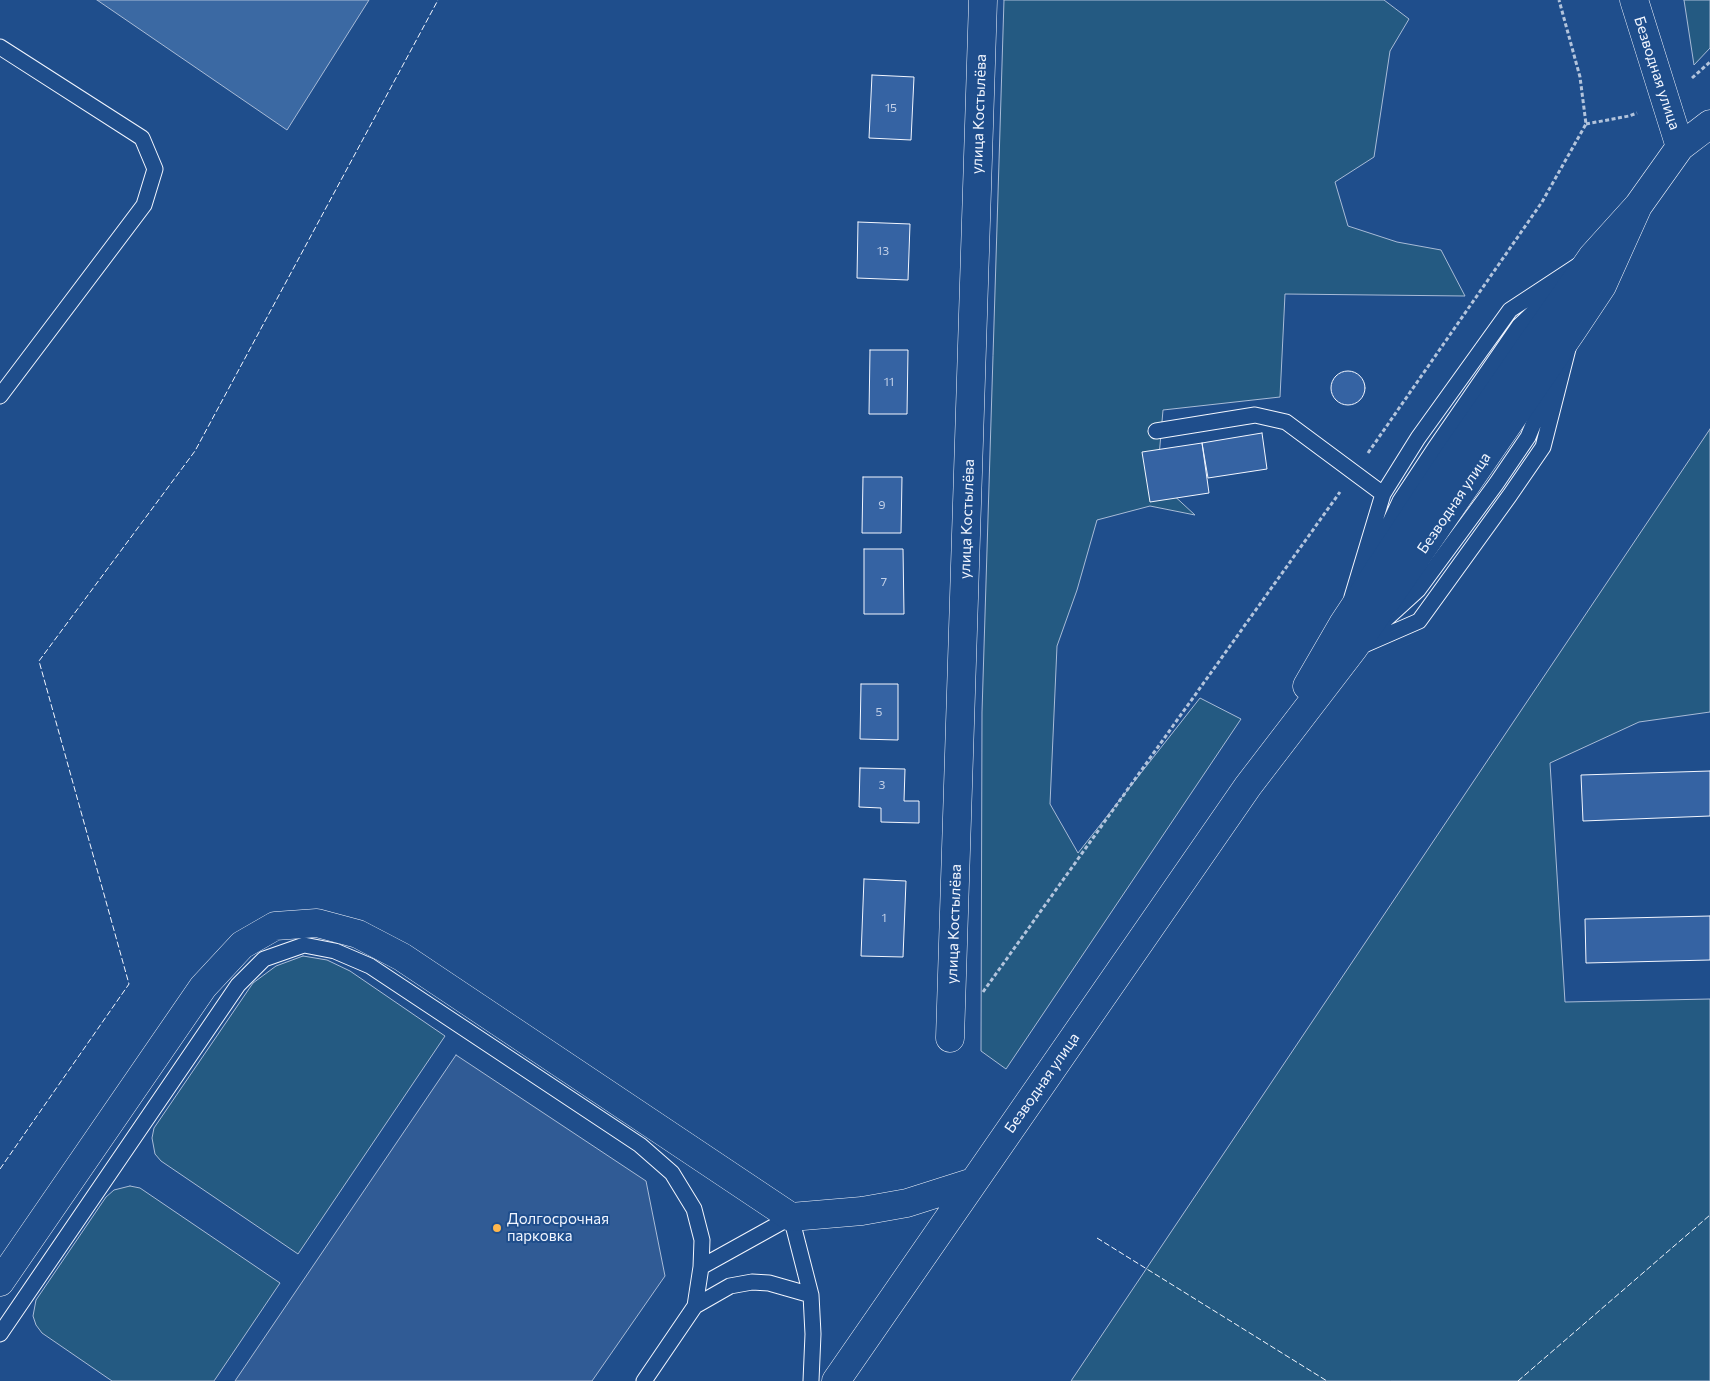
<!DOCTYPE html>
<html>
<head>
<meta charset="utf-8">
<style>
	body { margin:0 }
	canvas { display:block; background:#1f4e8c }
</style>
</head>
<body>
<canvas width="1710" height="1381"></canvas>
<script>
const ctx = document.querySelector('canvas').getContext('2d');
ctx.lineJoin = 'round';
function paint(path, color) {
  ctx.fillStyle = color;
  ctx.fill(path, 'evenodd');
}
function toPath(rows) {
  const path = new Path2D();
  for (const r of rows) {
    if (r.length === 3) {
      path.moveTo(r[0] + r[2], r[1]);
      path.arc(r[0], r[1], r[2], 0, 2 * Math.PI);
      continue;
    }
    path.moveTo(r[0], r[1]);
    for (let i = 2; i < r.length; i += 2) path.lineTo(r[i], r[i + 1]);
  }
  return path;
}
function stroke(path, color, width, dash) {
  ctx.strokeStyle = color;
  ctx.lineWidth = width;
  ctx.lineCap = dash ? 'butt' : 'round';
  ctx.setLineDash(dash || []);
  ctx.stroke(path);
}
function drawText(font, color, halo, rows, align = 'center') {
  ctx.font = font + ' Commissioner,sans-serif';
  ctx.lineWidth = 4;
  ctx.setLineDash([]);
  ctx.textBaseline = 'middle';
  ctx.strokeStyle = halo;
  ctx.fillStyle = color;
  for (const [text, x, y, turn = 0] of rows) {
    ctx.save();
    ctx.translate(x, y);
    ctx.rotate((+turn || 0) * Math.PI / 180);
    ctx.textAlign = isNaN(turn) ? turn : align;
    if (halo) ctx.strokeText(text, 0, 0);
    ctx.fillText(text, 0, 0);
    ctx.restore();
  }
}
const green = toPath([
	[1004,0,1384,0,1409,19,1390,51,1374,157,1335,182,1348,226,1397,242,1441,250,1465,296,1285,294,1280,397,1163,410,1157,480,1195,515,1150,506,1097,520,1077,590,1057,646,1050,804,1078,853,1200,698,1241,719,1006,1069,981,1051,982,712,1004,0],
	[1684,0,1710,0,1710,48,1694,65,1684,0],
	[1710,429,1710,712,1639,722,1550,763,1565,1002,1710,999,1710,1381,1071,1381,1710,429],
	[303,956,327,960,350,971,445,1036,298,1254,161,1161,155,1154,152,1138,154,1128,253,983,276,966,303,956],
	[130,1186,140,1188,280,1283,214,1381,112,1381,42,1333,36,1325,33,1316,36,1300,106,1197,114,1190,130,1186]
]);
const parking = toPath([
	[456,1055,646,1181,665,1276,592,1381,235,1381,456,1055]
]);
const water = toPath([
	[97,0,369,0,287,130,97,0]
]);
const building = toPath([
	[872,75,914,77,911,140,869,138,872,75],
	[858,222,910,224,908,280,857,278,858,222],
	[870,350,908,350,907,414,869,414,870,350],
	[1348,388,17],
	[1262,433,1267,469,1208,478,1202,443,1262,433],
	[1202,443,1209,493,1150,502,1142,452,1202,443],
	[863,477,902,477,901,533,862,533,863,477],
	[864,549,903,549,904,614,864,614,864,549],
	[861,684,898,684,898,740,860,739,861,684],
	[860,768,905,769,904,801,919,801,919,823,881,822,881,808,859,807,860,768],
	[1710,771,1710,816,1583,821,1581,775,1710,771],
	[864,879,906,881,903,957,861,956,864,879],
	[1710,916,1710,960,1586,963,1585,919,1710,916]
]);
const path = toPath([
	[1692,78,1710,62],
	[1586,124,1629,116,1637,113],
	[1368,453,1542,202,1586,124,1580,77,1559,0],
	[983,992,1340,492]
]);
const lane = toPath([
	[0,47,142,138,155,169,144,205,0,396],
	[1156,431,1255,415,1286,422,1383,494],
	[1374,557,1400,501,1435,448,1519,326,1558,289],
	[1352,597,1383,494,1418,438,1510,310,1580,264],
	[1384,621,1418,590,1496,484,1528,437,1553,377],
	[1357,648,1419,621,1510,495,1543,447,1568,349],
	[701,1267,791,1217,811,1295,813,1334,811,1381],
	[695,1306,730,1286,752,1282,769,1283,811,1295],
	[0,1334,238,985,264,959,304,945,335,951,370,966,640,1145,672,1173,694,1209,702,1240,701,1267,695,1306,644,1381]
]);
const street = toPath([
	[950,1038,983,0]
]);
const secondary = toPath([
	[1634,0,1680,147],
	[1307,686,1343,624,1452,459,1592,257,1638,206,1680,147,1710,124],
	[0,1282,203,987,242,945,275,926,317,923,358,934,402,957,791,1217,862,1211,907,1203,973,1182],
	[836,1381,1248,786,1353,649,1572,331,1602,286,1638,206]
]);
const fence = toPath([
	[0,1169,129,984,39,661,195,451,438,0],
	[1097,1238,1327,1381],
	[1518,1381,1710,1215]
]);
const markers = [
	[497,1228,5,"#ffb74d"]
];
const numberNames = [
	["15",891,108],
	["13",883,251],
	["11",889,382],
	["9",882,505],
	["7",884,582],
	["5",879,712],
	["3",882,785],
	["1",884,918]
];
const streetNames = [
	["Безводная улица",1657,73,72],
	["улица Костылёва",979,114,-88],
	["Безводная улица",1454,503,-56],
	["улица Костылёва",967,519,-88],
	["улица Костылёва",954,924,-88],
	["Безводная улица",1042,1083,-55]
];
const poiNames = [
	["Долгосрочная",507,1219],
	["парковка",507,1236]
];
paint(green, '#245a82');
stroke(green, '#a8bbd7', 1);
paint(parking, '#305b95');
stroke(parking, '#a8bbd7', 1);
paint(water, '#3b69a3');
stroke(water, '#a8bbd7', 1);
paint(building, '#3563a3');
stroke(building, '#f2f6ff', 1);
stroke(lane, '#f2f6ff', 17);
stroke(street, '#f2f6ff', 29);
stroke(secondary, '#f2f6ff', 29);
stroke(path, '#b3c4dc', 3, [4, 2.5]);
stroke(lane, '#1f4e8c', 15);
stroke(street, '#1f4e8c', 28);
stroke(secondary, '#1f4e8c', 28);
stroke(fence, '#f2f6ff', 1, [6, 2.5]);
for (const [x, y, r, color] of markers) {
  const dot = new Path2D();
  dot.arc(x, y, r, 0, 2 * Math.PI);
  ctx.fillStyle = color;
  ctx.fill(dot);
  stroke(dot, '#1f4e8c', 2);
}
drawText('12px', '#c3d1e8', null, numberNames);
drawText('15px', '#f2f6ff', '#1f4e8c', streetNames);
drawText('15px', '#f2f6ff', '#1f4e8c', poiNames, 'left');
</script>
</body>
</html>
